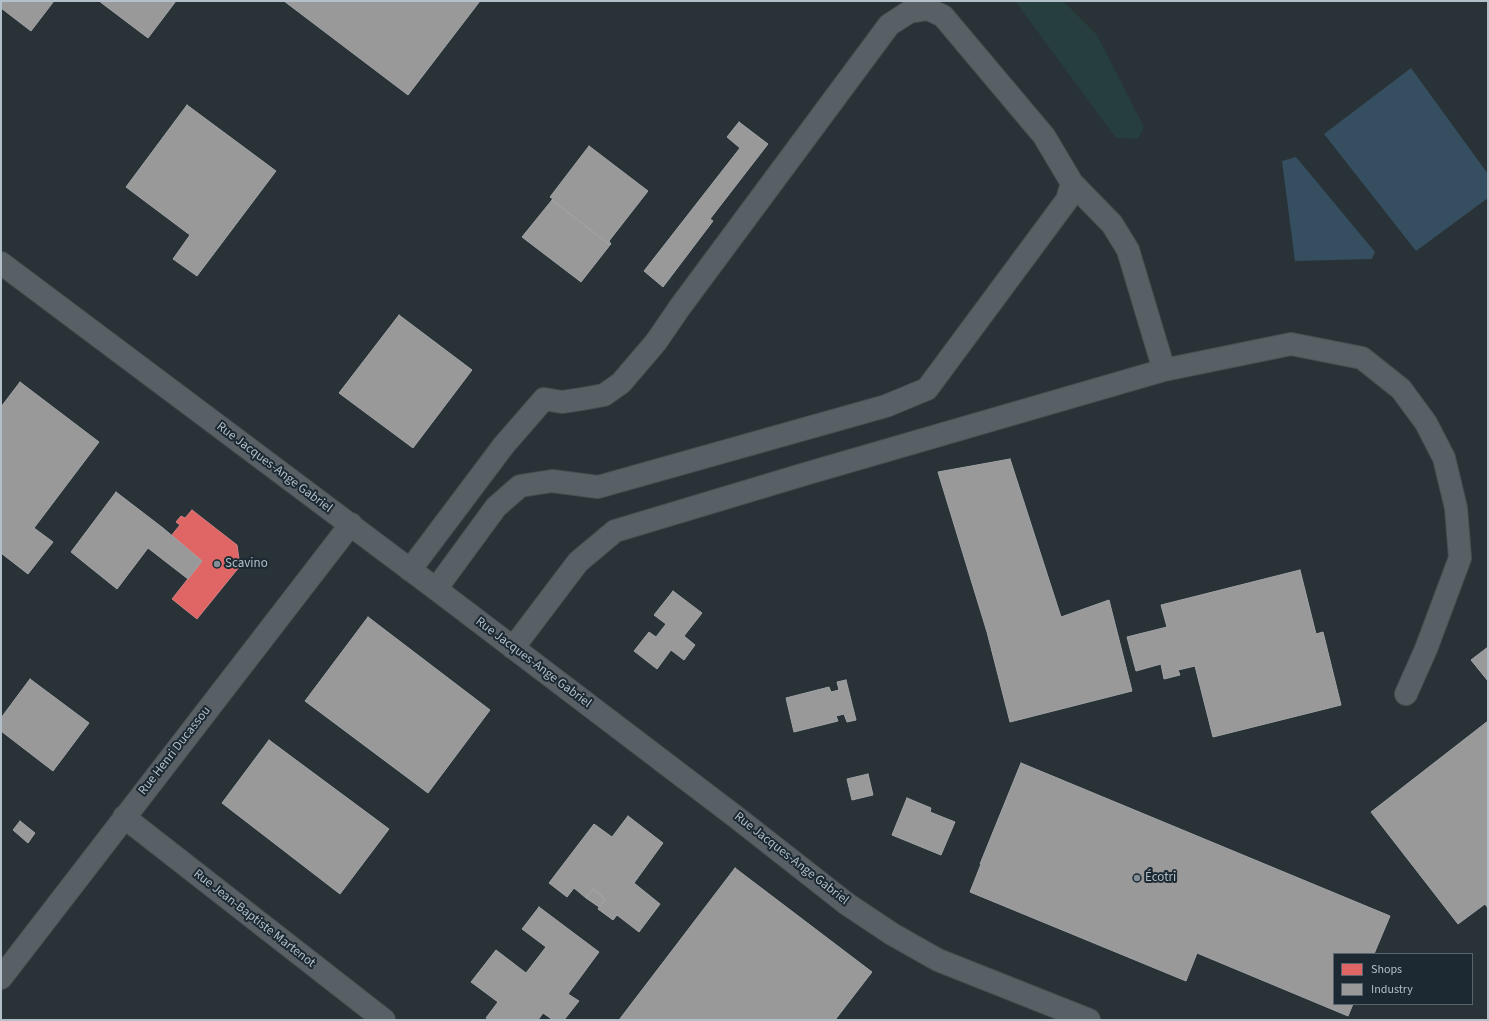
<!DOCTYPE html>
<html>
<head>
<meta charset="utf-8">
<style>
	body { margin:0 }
	#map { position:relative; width:1489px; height:1021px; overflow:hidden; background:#293237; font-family:"Source Sans 3",sans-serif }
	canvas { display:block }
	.frame { position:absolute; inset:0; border:2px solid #b3bfc9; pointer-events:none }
	.legend { position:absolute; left:1333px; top:953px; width:140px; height:52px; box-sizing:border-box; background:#1c2932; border:1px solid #58656e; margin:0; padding:5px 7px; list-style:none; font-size:12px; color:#b3bfc9 }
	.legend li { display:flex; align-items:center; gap:8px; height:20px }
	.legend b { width:20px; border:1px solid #58656e }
</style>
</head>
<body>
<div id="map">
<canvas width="1489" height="1021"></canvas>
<div class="frame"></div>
<ul class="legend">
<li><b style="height:11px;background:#e06666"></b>Shops</li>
<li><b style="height:11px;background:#999"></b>Industry</li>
</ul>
</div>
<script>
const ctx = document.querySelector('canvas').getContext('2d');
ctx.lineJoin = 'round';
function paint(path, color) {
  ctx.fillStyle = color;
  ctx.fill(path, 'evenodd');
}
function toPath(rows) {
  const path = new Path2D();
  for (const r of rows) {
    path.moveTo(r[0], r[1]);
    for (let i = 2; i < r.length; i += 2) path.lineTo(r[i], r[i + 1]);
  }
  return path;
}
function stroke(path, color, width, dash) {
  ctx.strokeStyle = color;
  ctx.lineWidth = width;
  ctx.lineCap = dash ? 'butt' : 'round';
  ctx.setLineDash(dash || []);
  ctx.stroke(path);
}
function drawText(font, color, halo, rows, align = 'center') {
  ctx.font = font + ' "Source Sans 3",sans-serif';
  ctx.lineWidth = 4;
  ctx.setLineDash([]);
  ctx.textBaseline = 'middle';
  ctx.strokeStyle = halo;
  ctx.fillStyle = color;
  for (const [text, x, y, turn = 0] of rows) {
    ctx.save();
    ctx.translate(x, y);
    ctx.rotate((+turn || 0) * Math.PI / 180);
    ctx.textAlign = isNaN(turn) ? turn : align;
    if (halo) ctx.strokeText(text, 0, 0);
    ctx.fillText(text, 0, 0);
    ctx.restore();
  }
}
const green = toPath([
	[1015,1,1063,1,1097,35,1144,127,1138,139,1116,138]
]);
const water = toPath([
	[1411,68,1488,174,1488,198,1416,251,1324,134],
	[1296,157,1375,252,1372,259,1295,261,1282,161]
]);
const shops = toPath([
	[192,510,237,545,240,566,197,619,172,599,202,561,171,536,180,525,176,522,181,516,185,518,192,510]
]);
const industry = toPath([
	[1,1,54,1,31,31,1,8,1,1],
	[99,1,176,1,148,38,99,1],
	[284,1,480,1,408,95,284,1],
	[187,105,276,171,197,276,173,259,190,235,126,187,187,105],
	[739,122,768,144,710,219,713,221,663,287,644,271,740,148,727,137,739,122],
	[589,146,648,191,609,241,611,244,610,245,552,200,553,199,550,197,589,146],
	[552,200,610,245,581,282,522,237,552,200],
	[399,315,472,370,413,448,339,393,399,315],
	[20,382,99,442,34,528,53,542,28,574,1,553,1,407,20,382],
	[1010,459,1061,617,1109,600,1132,691,1010,722,987,632,938,472,1010,459],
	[116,492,163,528,202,561,188,579,148,548,117,589,71,552,116,492],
	[1300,570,1316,634,1323,632,1341,705,1213,737,1195,666,1178,670,1180,675,1164,679,1161,664,1136,671,1127,637,1167,627,1161,605,1300,570],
	[673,591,702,613,684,636,695,645,684,660,671,650,657,669,634,651,649,632,656,637,666,624,654,615,673,591],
	[368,617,490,710,428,793,305,701,368,617],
	[1488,647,1488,681,1471,660,1488,647],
	[30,679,89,723,53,771,1,731,1,718,30,679],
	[846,680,856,720,847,722,844,714,836,716,838,721,794,732,786,698,829,687,831,692,839,690,837,682,846,680],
	[1488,721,1488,908,1485,904,1458,924,1371,812,1488,721],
	[269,740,389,829,340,894,222,803,269,740],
	[1021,763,1390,916,1374,954,1334,954,1334,1004,1353,1004,1348,1016,1197,953,1186,981,970,892,981,864,980,864,1021,763],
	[868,774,873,795,852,800,847,779,868,774],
	[907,798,931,808,930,812,955,822,941,855,892,835,907,798],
	[628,816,663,843,634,883,660,904,639,932,617,915,613,920,598,909,605,899,593,889,586,898,574,888,567,897,549,883,594,824,612,837,628,816],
	[20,821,35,833,28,843,13,830,20,821],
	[735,868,872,972,835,1020,619,1020,735,868],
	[593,889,605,899,599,907,586,898,593,889],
	[539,907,599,952,568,994,579,1001,564,1020,553,1020,543,1013,538,1020,490,1020,486,1018,498,1002,471,982,496,950,526,973,546,947,522,929,539,907]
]);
const minor = toPath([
	[1072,183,1112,224,1128,250,1164,370],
	[1,263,436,589,736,817,847,904,892,934,938,960,1089,1020],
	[410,570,504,445,544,399,562,402,582,399,604,395,621,383,656,342,680,307,889,25,909,12,928,9,943,16,1044,136,1072,183,1067,200,927,389,886,406,598,487,552,481,520,486,496,507,436,589],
	[513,648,578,562,615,531,805,474,1164,370,1291,344,1362,358,1401,389,1426,423,1444,458,1456,508,1460,558,1426,649,1406,694],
	[124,817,384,1020],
	[1,978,351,524]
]);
const markers = [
	[217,564,4,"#838e96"],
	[1137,878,4,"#838e96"]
];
const streetNames = [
	["Rue Jacques-Ange Gabriel",274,468,37],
	["Rue Jacques-Ange Gabriel",533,663,37],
	["Rue Henri Ducassou",175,751,-52],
	["Rue Jacques-Ange Gabriel",791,859,38],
	["Rue Jean-Baptiste Martenot",254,919,38]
];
const poiNames = [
	["Scavino",225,564],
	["Écotri",1145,878]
];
paint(green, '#263e3d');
paint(water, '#354f60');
paint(shops, '#e06666');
stroke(shops, '#d28184', 1);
paint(industry, '#999');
stroke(industry, '#a1a4a7', 1);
stroke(minor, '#474e52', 24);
stroke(minor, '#596065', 22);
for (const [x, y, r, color] of markers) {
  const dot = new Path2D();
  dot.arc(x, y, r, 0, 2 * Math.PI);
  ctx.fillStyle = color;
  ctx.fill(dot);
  stroke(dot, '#1c2932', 1.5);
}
drawText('13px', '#b3bfc9', '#1c2932', streetNames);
drawText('13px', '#b3bfc9', '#1c2932', poiNames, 'left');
</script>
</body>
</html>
